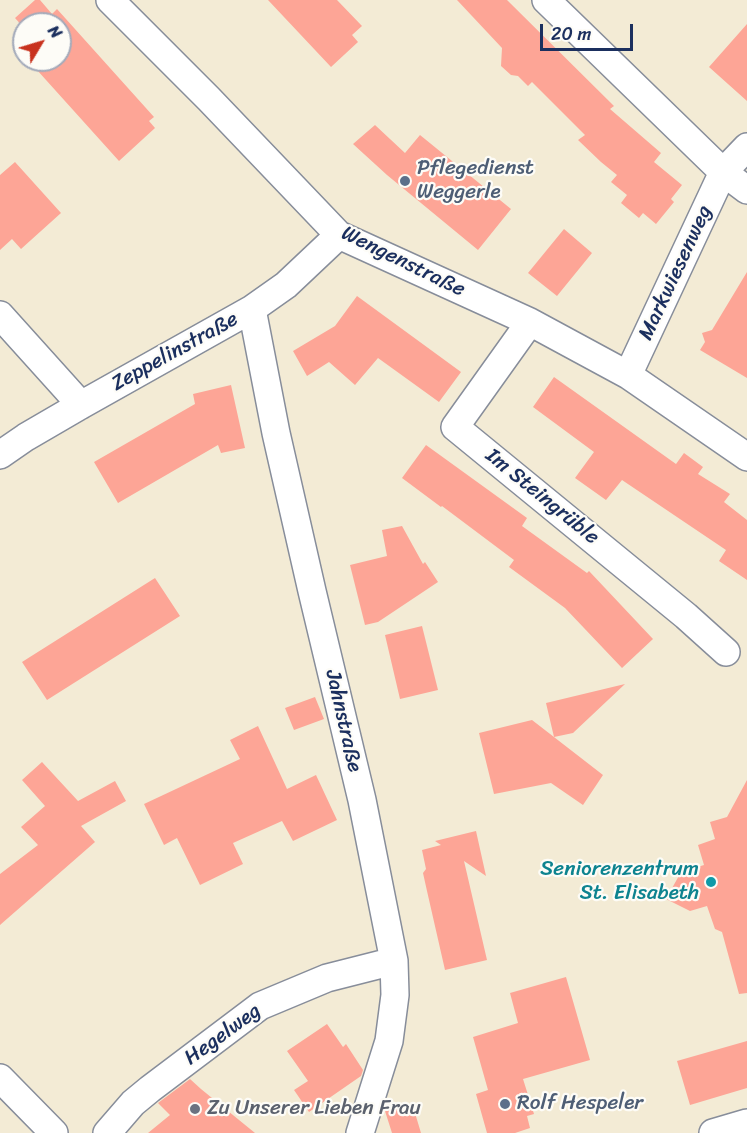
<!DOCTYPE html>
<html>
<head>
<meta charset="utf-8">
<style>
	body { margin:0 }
	#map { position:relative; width:747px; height:1133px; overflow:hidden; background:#f3ebd5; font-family:Sriracha,sans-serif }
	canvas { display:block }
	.north { position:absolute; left:12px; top:12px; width:60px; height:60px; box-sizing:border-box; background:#fdfcf7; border:2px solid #a3aaba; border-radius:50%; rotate:52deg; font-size:16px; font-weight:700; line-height:24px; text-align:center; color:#1b2f5e }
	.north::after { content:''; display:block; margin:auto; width:21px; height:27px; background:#c8321e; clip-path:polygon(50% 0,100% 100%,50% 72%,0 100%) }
	.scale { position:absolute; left:540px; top:24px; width:93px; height:27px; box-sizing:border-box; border:3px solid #1b2f5e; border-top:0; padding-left:8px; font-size:18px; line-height:21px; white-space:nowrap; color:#1b2f5e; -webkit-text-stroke:4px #fdfcf7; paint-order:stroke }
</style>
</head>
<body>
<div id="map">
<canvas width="747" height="1133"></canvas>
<div class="north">N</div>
<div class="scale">20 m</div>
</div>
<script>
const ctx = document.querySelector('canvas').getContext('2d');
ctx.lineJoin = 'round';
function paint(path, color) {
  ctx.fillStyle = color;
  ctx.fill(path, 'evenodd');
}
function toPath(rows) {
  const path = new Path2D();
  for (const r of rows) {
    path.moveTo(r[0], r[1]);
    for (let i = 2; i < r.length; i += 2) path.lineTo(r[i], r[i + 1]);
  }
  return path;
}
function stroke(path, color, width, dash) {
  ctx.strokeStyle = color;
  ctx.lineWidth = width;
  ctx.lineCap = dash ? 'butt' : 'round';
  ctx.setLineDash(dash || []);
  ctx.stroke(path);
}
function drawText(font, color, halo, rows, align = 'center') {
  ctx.font = font + ' Sriracha,sans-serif';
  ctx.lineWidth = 4.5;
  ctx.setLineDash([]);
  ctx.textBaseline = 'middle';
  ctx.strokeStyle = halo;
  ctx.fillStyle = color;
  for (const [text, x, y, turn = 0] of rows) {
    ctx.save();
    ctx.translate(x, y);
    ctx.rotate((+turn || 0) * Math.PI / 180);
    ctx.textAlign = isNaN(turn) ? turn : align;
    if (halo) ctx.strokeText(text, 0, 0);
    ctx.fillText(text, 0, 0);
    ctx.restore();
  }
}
const building = toPath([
	[35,0,40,0,52,14,57,9,154,117,149,121,155,128,119,161,28,60,60,60,60,24,24,24,24,28,15,18],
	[268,0,337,0,362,26,352,35,358,42,331,67],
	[457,0,507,0,614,106,610,109,661,153,654,162,682,185,671,199,674,202,656,224,643,213,639,218,621,203,627,195,611,182,617,175,601,162,578,140,585,135,532,82,528,86,518,76,511,75,501,66,502,48],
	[747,24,747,101,709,67],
	[375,125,405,153,420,135,511,209,478,250,387,175,353,144],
	[15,162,61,213,21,249,12,239,0,250,0,175],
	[564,229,592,253,557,296,528,273],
	[747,272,747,378,700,350,705,342,702,333,712,330],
	[357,296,461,372,439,402,378,358,355,385,329,362,307,376,293,351,335,326],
	[554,377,676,464,684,453,703,467,698,474,730,494,724,502,747,520,747,580,719,561,726,550,622,480,606,500,575,478,594,452,533,407],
	[231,385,245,448,221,453,218,445,118,503,94,462,195,404,193,394],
	[426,445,527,518,522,526,587,573,589,571,653,639,622,668,565,608,509,567,514,560,442,506,441,507,402,478],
	[402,526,423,564,425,562,438,582,378,622,365,625,350,565,387,556,382,530],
	[155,578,180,616,47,700,22,662],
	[422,626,438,690,400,699,385,635],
	[625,684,573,733,554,737,546,703],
	[315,697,324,719,294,730,285,708],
	[532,720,603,775,583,805,551,783,494,794,479,733],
	[258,726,287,789,316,775,337,820,293,841,282,821,233,843,243,864,200,885,177,838,164,845,144,804,240,759,230,740],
	[42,762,78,801,115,781,126,801,81,826,95,842,0,925,0,874,38,845,21,827,45,806,22,780],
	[747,780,747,993,739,994,722,932,715,929,707,906,690,911,666,899,681,872,704,865,698,845,715,839,710,822,727,817],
	[476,831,486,876,464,861,487,960,445,970,427,891,423,873,426,869,422,850,441,845,435,841],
	[566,977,590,1060,523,1079,534,1114,527,1116,530,1128,515,1133,487,1133,476,1094,488,1090,473,1037,518,1023,510,993],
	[327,1024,343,1047,346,1044,363,1070,361,1076,309,1112,294,1090,308,1081,287,1051],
	[747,1041,747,1088,690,1105,677,1061],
	[190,1079,201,1089,255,1133,148,1133,170,1115,158,1103],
	[412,1103,421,1133,392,1133,385,1111]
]);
const minor = toPath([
	[110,0,209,99,339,235,530,322,628,375,747,457],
	[546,0,723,172,747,190],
	[252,309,276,433,312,591,362,800,394,961,395,995,389,1041,360,1133],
	[0,315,81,405],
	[530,322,455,427,686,616,726,652],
	[628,375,723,172,747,147],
	[0,455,26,437,81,405,252,309,286,285,339,235],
	[0,1078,54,1133],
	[107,1133,133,1103,150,1089,260,1006,327,978,394,961],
	[713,1133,747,1123]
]);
const markers = [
	[405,181,6,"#5c6f8a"],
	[711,882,6,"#0f9aa8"],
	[505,1104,6,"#5c6f8a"],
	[195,1109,6,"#6b7280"]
];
const serviceNames = [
	["Pflegedienst",417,169],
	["Weggerle",417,193],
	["Rolf Hespeler",517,1104]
];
const streetNames = [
	["Wengenstraße",403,262,26],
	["Markwiesenweg",676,273,-65],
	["Zeppelinstraße",175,352,-29],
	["Im Steingrüble",542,497,39],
	["Jahnstraße",343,721,77],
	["Hegelweg",223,1035,-36]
];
const cultureNames = [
	["Seniorenzentrum",699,870],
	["St. Elisabeth",699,894]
];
const worshipNames = [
	["Zu Unserer Lieben Frau",207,1109]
];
paint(building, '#fda596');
stroke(minor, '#878d9a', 30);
stroke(minor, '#fff', 27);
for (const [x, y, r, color] of markers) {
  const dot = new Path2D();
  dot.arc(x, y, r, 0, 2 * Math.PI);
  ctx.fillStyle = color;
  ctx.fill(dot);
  stroke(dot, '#fdfcf7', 2);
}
drawText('21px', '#4e5e75', '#fdfcf7', serviceNames, 'left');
drawText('21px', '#1b2f5e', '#fdfcf7', streetNames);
drawText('21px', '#0d838f', '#fdfcf7', cultureNames, 'right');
drawText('21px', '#5b616d', '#fdfcf7', worshipNames, 'left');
</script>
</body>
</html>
